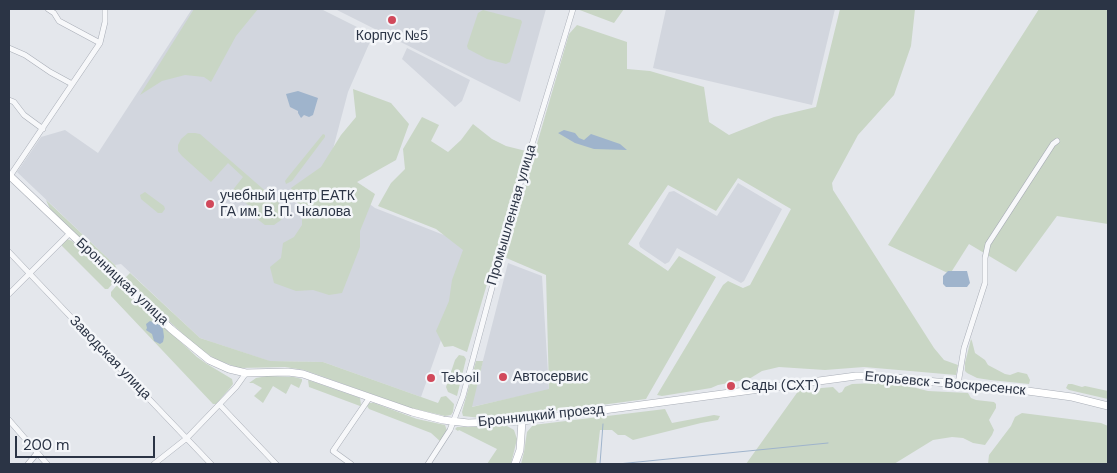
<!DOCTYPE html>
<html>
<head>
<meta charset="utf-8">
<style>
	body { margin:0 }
	#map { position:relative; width:1117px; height:473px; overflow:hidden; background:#e4e7ec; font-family:"DM Sans",sans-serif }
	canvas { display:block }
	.frame { position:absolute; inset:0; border:10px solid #2b3445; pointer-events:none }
	.scale { position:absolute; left:15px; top:436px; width:140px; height:22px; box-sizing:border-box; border:2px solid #2b3445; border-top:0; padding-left:6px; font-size:15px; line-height:18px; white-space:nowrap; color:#2b3445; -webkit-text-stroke:4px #f4f6f9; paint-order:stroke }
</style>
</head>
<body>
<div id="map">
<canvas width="1117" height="473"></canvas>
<div class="frame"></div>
<div class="scale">200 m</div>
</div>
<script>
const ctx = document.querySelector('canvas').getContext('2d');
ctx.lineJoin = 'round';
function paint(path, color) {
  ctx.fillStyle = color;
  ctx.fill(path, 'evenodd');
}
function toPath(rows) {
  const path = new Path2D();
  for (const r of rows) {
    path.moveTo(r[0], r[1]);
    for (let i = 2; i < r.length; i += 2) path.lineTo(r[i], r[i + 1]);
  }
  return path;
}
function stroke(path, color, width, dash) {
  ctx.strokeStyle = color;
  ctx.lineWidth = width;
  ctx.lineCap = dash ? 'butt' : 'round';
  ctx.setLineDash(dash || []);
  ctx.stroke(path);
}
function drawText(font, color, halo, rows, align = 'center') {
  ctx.font = font + ' "DM Sans",sans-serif';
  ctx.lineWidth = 5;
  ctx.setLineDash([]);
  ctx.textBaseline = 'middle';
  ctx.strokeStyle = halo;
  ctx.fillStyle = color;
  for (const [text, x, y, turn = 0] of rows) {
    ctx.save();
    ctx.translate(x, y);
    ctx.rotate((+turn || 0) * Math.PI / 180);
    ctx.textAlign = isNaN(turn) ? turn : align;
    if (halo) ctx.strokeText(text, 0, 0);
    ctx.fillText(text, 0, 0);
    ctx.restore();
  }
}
const built = toPath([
	[192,9,321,9,373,35,348,92,327,172,375,208,477,248,460,286,421,397,323,362,269,361,200,338,121,264,115,265,17,172,41,137,65,130,98,153],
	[335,9,546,9,520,102],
	[666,9,835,9,812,105,653,68],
	[407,48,470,80,462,101,455,107,402,59],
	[738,183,782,209,744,281,741,283,677,248,669,262,665,264,640,247,639,243,669,192,674,191,717,216],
	[508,263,542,276,549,390,471,407]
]);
const green = toPath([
	[194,9,258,9,236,36,211,82,204,77,185,75,162,81,140,95],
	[577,9,624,9,614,23],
	[840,9,915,9,911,46,894,95,858,135,832,183,833,190,844,207,934,348,944,360,958,365,956,375,864,367,825,370,779,367,762,371,749,379,718,385,711,388,662,396,657,395,723,285,728,281,743,288,750,285,791,209,738,178,716,211,668,185,628,244,668,271,679,256,716,277,646,399,534,414,481,418,463,416,462,412,476,361,483,361,472,407,549,389,546,275,504,257,569,34,577,25,627,42,627,69,650,71,704,87,709,122,729,135,774,117,816,107],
	[1039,9,1108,9,1108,224,1057,216,1016,272,969,244,950,274,888,245],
	[483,10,521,20,522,22,510,62,506,64,487,59,468,49,467,46,478,13],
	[353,89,391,103,409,124,396,160,357,182,375,194,360,231,360,247,342,293,329,295,313,290,296,291,274,283,270,267,281,258,283,243,294,237,302,225,302,214,291,188,321,167,341,135,356,117],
	[422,117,439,125,431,141,448,152,461,140,473,124,492,139,506,146,526,151,467,352,453,346,444,347,436,331,449,301,452,280,463,250,436,229,378,206,391,183,405,169,403,149],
	[188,133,195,133,200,134,278,202,284,210,281,220,274,225,265,225,252,215,255,211,232,191,243,177,228,163,211,182,182,156,178,151,178,145,181,139],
	[323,134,325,135,325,137,292,181,286,184,285,181,288,177],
	[145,192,164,206,165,209,162,213,158,213,141,199,140,195],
	[46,200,115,265,118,271,115,271,76,235,50,209],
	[67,239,72,241,111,278,113,283,108,289,105,289,62,246,62,244],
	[130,273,200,338,270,361,323,362,438,403,441,397,446,396,454,404,453,412,451,415,445,416,411,408,304,370,285,367,239,368,217,360,198,348,126,281,125,278],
	[118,284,197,357,207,364,232,379,233,384,230,388,216,404,213,404,111,296,111,292],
	[971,339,972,341,975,353,985,360,988,365,1005,374,1010,375,1018,372,1027,374,1030,380,1029,384,990,380,977,378,967,373,965,371,965,363],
	[459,355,464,356,466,359,457,396,448,392,446,387,455,360],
	[267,376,294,377,302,379,302,381,299,388,291,384,286,394,273,386,263,403,254,396,262,388,253,383,249,383,256,378],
	[308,380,360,398,361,405,360,406,309,387],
	[877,383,904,385,928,391,968,393,971,398,976,400,994,402,996,404,996,408,989,420,994,430,992,435,985,445,973,443,963,438,952,437,933,440,894,464,746,464,799,390,833,387,839,393,842,392,845,387,852,384],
	[1068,384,1072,384,1082,387,1085,386,1108,391,1108,399,1069,390,1066,388],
	[369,403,374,403,417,419,445,425,447,431,441,442,431,433,369,409,367,406],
	[665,409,672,423,714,415,720,416,718,420,701,423,633,440,625,435,618,435,612,430,600,430,596,464,521,464,524,452,527,432,533,425],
	[1022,413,1101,423,1108,426,1108,464,988,464,989,455,1011,426,1015,417],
	[507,426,514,430,517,439,511,464,487,464,497,449,459,430,458,431,455,429,457,427]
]);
const water = toPath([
	[298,91,318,98,313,115,309,117,304,115,301,118,298,113,298,111,290,107,286,94],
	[564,130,575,133,579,138,584,140,591,134,620,144,627,150,594,149,575,143,558,133],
	[948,271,967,271,970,283,967,287,946,287,943,284,943,276],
	[150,321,160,325,163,329,164,337,163,342,160,344,154,341,152,334,146,330,147,328,146,324]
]);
const stream = toPath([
	[600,464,603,424],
	[618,464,828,443]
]);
const street = toPath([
	[48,9,54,13,59,21,100,43],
	[9,48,25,55,50,72,72,84],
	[9,100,14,102,24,115,43,129],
	[10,176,100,43,105,22,105,9],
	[9,252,211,464],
	[9,294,70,233],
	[958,384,964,348,985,283,985,258,988,244,1053,144,1057,141],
	[220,405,276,464],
	[9,420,47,464],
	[28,464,37,453],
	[154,464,187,438,236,387,246,373],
	[351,464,333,451,370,397],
	[428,464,450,430,463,396,493,284,504,237,573,9]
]);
const secondary = toPath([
	[9,175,171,329,209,360,229,369,246,373,288,372,303,374,412,412,443,420,468,423,522,421,856,376,874,376,1020,390,1072,397,1108,406],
	[515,464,520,450,522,421]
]);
const markers = [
	[392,20,5,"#d1495b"],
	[210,204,5,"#d1495b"],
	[503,377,5,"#d1495b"],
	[431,378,5,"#d1495b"],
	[731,386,5,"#d1495b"]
];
const poiNames = [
	["Корпус №5",392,36,"center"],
	["учебный центр ЕАТК",220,196],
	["ГА им. В. П. Чкалова",220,212],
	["Автосервис",513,377],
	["Teboil",441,378],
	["Сады (СХТ)",741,386]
];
const streetNames = [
	["Промышленная улица",512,215,-74],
	["Бронницкая улица",122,282,43],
	["Заводская улица",110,358,46],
	["Егорьевск - Воскресенск",945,384,5],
	["Бронницкий проезд",541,416,-6]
];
paint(built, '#d2d6de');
paint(green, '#c9d6c5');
paint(water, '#9fb4cc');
stroke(stream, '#9fb4cc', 1);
stroke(street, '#a9aeb7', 6);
stroke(secondary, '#a9aeb7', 8);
stroke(street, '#f7f8fa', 5);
stroke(secondary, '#fff', 7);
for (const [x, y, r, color] of markers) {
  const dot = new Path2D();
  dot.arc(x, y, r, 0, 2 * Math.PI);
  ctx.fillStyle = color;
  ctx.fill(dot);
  stroke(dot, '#f4f6f9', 2);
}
drawText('14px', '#2b3445', '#f4f6f9', poiNames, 'left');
drawText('14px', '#2b3445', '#f4f6f9', streetNames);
</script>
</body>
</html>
